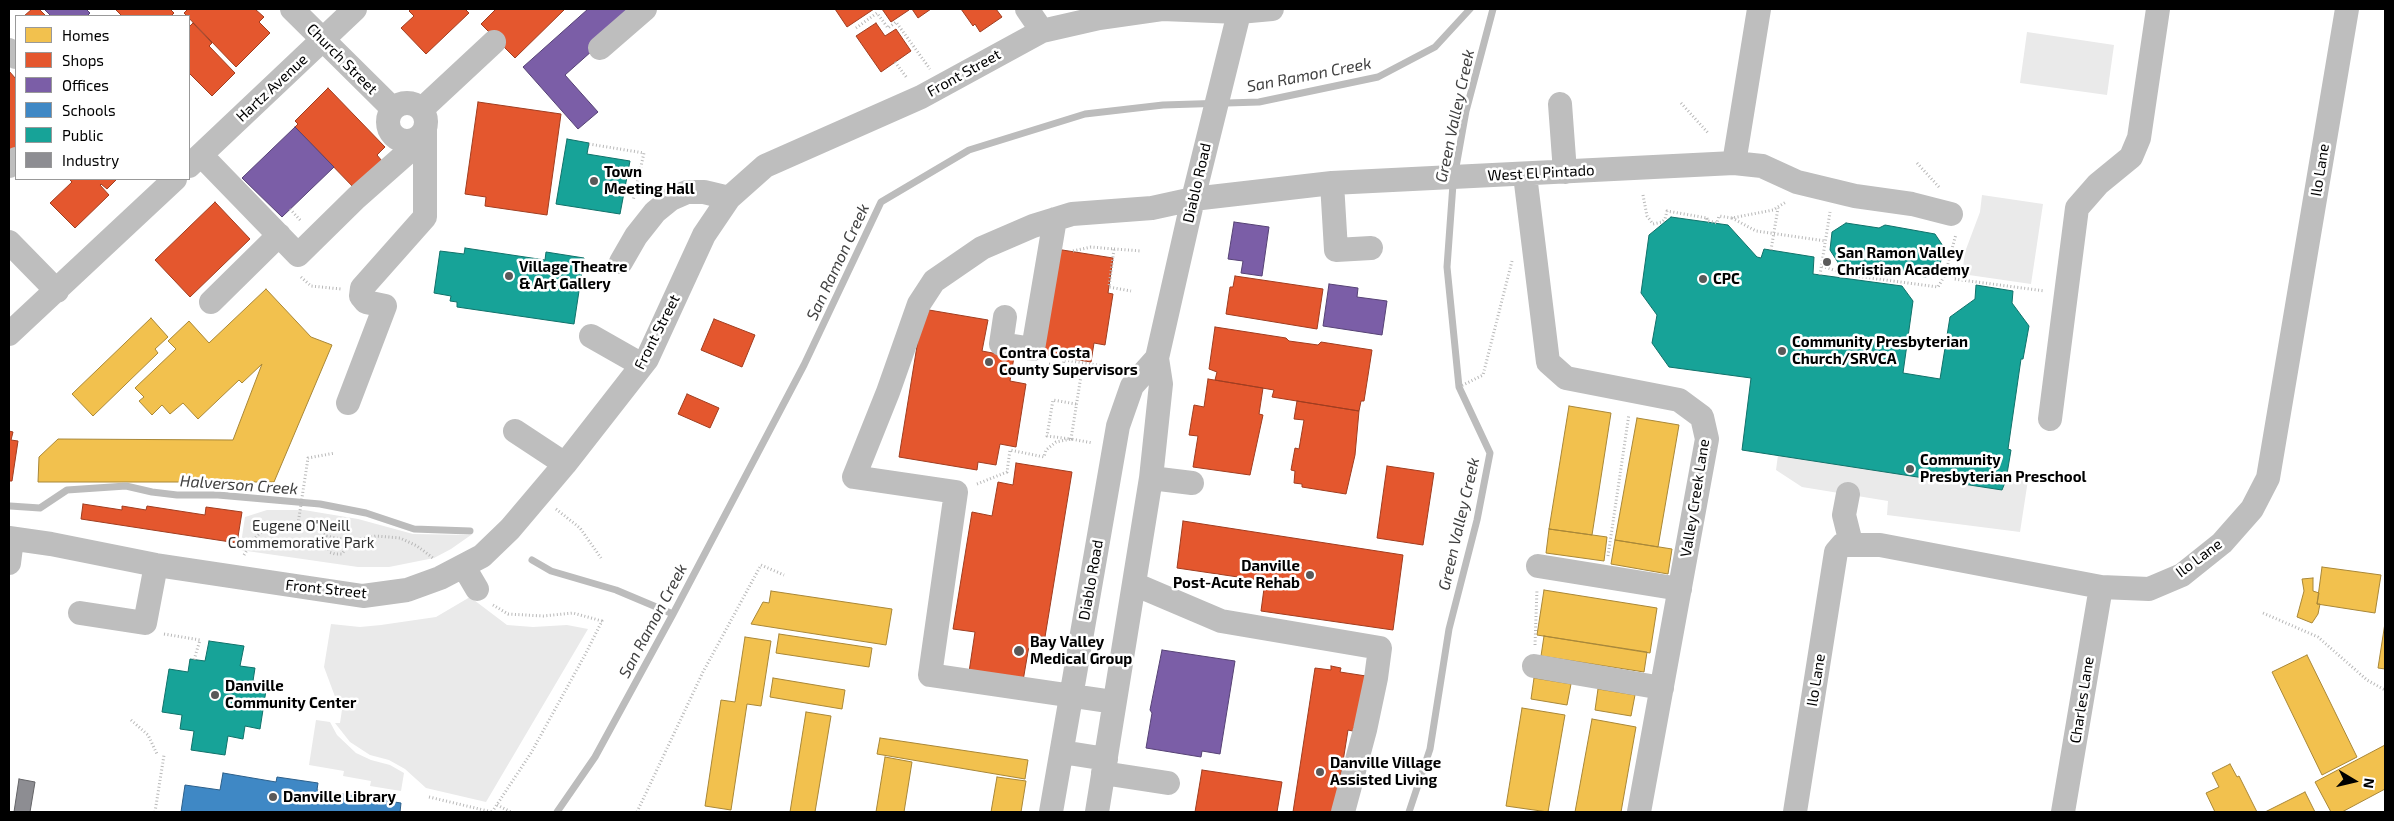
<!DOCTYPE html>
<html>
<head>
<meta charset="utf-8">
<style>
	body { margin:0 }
	#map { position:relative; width:2394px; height:821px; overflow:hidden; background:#fff; font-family:"Exo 2",sans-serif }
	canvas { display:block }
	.frame { position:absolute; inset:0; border:10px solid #000; pointer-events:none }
	.legend { position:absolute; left:15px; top:15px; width:175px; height:165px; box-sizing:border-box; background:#fff; border:1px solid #999; margin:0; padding:6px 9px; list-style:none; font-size:15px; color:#000 }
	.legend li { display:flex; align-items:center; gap:10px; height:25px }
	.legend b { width:25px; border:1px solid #999 }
	.north { position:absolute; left:2329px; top:756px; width:50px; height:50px; -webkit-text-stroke:4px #fff; paint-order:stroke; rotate:99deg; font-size:14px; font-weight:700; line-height:20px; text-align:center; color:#000 }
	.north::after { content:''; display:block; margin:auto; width:18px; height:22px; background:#000; clip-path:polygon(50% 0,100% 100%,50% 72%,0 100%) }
</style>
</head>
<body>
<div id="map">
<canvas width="2394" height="821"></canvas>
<div class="frame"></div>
<ul class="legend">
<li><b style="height:14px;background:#f2c14e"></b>Homes</li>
<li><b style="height:14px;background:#e4572e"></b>Shops</li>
<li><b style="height:14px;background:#7b5ea7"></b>Offices</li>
<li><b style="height:14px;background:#3f88c5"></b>Schools</li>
<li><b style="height:14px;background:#17a398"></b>Public</li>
<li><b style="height:14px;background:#8d8d92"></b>Industry</li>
</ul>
<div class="north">N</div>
</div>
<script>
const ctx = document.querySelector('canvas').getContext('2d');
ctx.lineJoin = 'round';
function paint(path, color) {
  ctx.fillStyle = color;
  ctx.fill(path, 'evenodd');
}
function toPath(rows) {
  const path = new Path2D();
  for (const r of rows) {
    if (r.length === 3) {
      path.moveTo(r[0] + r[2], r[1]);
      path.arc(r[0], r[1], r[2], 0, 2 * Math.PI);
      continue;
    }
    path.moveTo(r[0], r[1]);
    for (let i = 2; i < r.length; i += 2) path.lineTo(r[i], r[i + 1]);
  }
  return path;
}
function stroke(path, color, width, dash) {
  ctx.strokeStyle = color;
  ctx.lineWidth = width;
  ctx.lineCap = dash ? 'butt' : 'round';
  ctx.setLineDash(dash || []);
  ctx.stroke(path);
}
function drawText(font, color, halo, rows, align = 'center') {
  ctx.font = font + ' "Exo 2",sans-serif';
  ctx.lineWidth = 5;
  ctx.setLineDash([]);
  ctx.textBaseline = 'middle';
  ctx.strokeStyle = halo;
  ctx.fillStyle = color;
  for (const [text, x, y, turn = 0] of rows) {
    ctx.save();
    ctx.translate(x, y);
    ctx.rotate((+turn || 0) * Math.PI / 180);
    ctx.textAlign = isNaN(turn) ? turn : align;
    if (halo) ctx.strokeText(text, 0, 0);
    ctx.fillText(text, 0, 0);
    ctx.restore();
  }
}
const green = toPath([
	[2027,32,2114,45,2107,95,2020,83],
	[1982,195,2043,204,2031,284,1962,274,1965,252,1980,212],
	[1778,455,2002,490,2007,476,2028,480,2020,532,1887,515,1888,501,1802,487,1776,470],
	[267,510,304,510,358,519,413,534,471,535,451,549,434,558,389,567,358,567,240,550,245,517],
	[470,597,507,625,533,627,567,625,588,629,486,802,426,788,405,769,389,760,370,755,350,742,335,723,340,723,343,703,337,702,324,667,331,624,360,627,381,625,436,617],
	[316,720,330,722,337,735,356,753,371,760,390,765,404,773,401,791,370,786,371,781,343,776,344,771,309,765]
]);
const homes = toPath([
	[266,289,311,337,332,345,274,482,38,482,39,457,58,439,233,440,262,364,242,383,239,380,198,419,183,403,170,414,162,405,152,415,139,401,144,397,135,388,176,349,168,341,189,321,209,343,266,289],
	[151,318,168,337,155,349,158,353,93,416,72,394,151,318],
	[1569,406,1611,413,1592,535,1549,529,1569,406],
	[1637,418,1679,425,1658,547,1615,540,1637,418],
	[1549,529,1607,537,1604,561,1546,553,1549,529],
	[1615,540,1672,549,1668,574,1611,564,1615,540],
	[2322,567,2381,575,2375,613,2317,604,2322,567],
	[2313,578,2313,591,2319,593,2317,604,2320,604,2318,614,2312,623,2297,617,2304,591,2302,579,2313,578],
	[1544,590,1657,608,1650,653,1537,635,1544,590],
	[771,591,892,609,886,645,751,624,763,602,769,603,771,591],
	[2385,623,2385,669,2378,668,2385,623],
	[779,634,872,648,869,667,776,653,779,634],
	[1544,636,1647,652,1644,672,1541,656,1544,636],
	[745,637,771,641,761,706,747,704,731,810,705,806,721,700,735,702,745,637],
	[2307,655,2357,757,2322,775,2272,672,2307,655],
	[773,678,845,690,842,709,770,697,773,678],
	[1534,678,1571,684,1567,705,1531,699,1534,678],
	[1598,689,1635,695,1631,716,1595,710,1598,689],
	[1522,708,1565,715,1548,812,1506,806,1522,708],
	[806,712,831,716,815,812,790,812,806,712],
	[1592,719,1636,727,1621,812,1575,812,1592,719],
	[880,738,1028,760,1025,779,877,754,880,738],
	[2385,745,2385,789,2342,812,2331,812,2315,782,2385,745],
	[885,757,912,762,904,812,876,812,885,757],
	[2230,764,2237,777,2239,776,2257,812,2215,812,2206,793,2219,787,2212,773,2230,764],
	[997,777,1026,781,1021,812,991,812,997,777],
	[2305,792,2315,812,2265,812,2305,792]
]);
const shops = toPath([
	[32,9,39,9,46,16,24,16,32,9],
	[115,9,170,9,174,13,171,16,122,16,115,9],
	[188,9,255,9,264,17,259,22,270,33,236,67,184,13,188,9],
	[411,9,465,9,469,13,426,54,401,28,414,16,409,11,411,9],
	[496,9,565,9,515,58,481,24,496,9],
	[835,9,874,9,847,27,835,9],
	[882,9,908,9,909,10,891,22,882,9],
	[912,9,931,9,918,18,912,9],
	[961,9,996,9,1002,17,980,32,975,24,973,26,961,9],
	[193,23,212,43,209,46,235,73,212,96,189,73,189,27,193,23],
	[876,23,885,36,896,29,911,51,881,72,856,36,876,23],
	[9,71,16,79,16,148,9,155,9,71],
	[328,88,385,147,377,155,382,161,356,190,295,127,298,124,295,121,328,88],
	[478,102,561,114,547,215,485,206,486,197,465,194,478,102],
	[69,179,117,179,107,189,101,184,100,185,109,195,75,228,50,203,72,182,69,179],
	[215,202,250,239,190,297,155,260,215,202],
	[1056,249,1113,258,1108,293,1113,294,1105,345,1094,343,1091,362,1040,354,1056,249],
	[1235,276,1323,289,1317,329,1226,314,1230,287,1233,287,1235,276],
	[923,309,988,320,982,351,1014,357,1010,381,1026,384,1016,447,1000,444,996,465,978,462,977,470,899,457,923,309],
	[714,319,755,335,742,367,701,350,714,319],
	[1215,327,1286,338,1289,341,1318,345,1321,342,1372,350,1364,401,1361,401,1359,411,1272,397,1274,390,1215,380,1217,372,1209,369,1215,327],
	[1208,379,1263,388,1259,414,1263,415,1250,475,1193,467,1198,436,1189,435,1194,405,1204,407,1208,379],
	[687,394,719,408,710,428,678,414,687,394],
	[1297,401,1359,411,1355,455,1346,494,1302,487,1302,484,1294,483,1295,471,1291,470,1295,448,1299,449,1304,420,1294,419,1297,401],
	[9,431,13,432,11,440,18,441,12,481,9,481,9,431],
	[1016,463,1072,472,1045,637,1031,634,1023,681,969,672,975,632,953,629,972,512,992,516,998,482,1013,485,1016,463],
	[1387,466,1434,473,1423,545,1377,538,1387,466],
	[83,504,122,510,122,506,146,510,147,506,205,515,206,507,242,512,237,543,81,519,83,504],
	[1183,521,1403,555,1393,630,1261,611,1265,581,1177,568,1183,521],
	[1331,666,1341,668,1340,672,1366,676,1357,732,1348,730,1335,812,1293,812,1315,668,1331,670,1331,666],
	[1202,770,1282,782,1277,812,1195,812,1202,770]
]);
const offices = toPath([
	[44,9,86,9,90,13,87,16,51,16,44,9],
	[588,9,639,9,565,75,598,112,578,129,523,67,588,9],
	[295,127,334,167,282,217,242,178,295,127],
	[1234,222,1269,227,1262,276,1241,273,1243,261,1228,259,1234,222],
	[1329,284,1358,288,1357,297,1387,301,1382,335,1323,326,1329,284],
	[1162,650,1235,661,1220,754,1202,751,1201,757,1146,748,1152,713,1150,710,1162,650]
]);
const schools = toPath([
	[223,773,276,782,277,777,318,783,317,790,401,803,400,812,181,812,185,785,220,790,223,773]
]);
const public = toPath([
	[567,139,589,143,587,154,630,161,620,214,556,204,567,139],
	[1671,217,1728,225,1757,257,1761,258,1764,249,1814,257,1813,274,1902,286,1913,301,1903,373,1940,379,1950,317,1975,299,1976,285,2013,291,2012,303,2029,326,2023,359,2021,359,2008,449,2011,450,2006,480,2002,490,1742,450,1751,378,1669,367,1652,343,1657,315,1641,293,1649,235,1671,217],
	[1846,223,1879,228,1885,225,1935,234,1943,246,1940,266,1926,277,1839,264,1830,250,1832,232,1846,223],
	[465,248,545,260,546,252,584,258,574,324,457,307,457,302,450,301,451,296,434,293,440,251,464,254,465,248],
	[209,641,244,646,240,666,255,668,253,681,267,684,260,729,245,726,243,739,228,736,225,755,191,750,194,731,180,729,182,715,162,712,169,669,188,672,190,659,205,661,209,641]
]);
const industry = toPath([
	[19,779,35,782,30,812,14,812,19,779]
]);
const stream = toPath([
	[10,506,40,508,67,490,126,486,152,492,177,495,218,495,320,504,366,513,414,529,470,531],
	[532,560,551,571,616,590,673,614],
	[557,812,595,757,673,614,804,365,881,202,969,150,1085,114,1163,105,1259,102,1378,77,1435,47,1470,9],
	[1409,812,1430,749,1449,629,1477,520,1490,453,1459,387,1447,267,1453,184,1466,111,1493,9]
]);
const path = toPath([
	[856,28,877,13,888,28,896,22,930,69],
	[895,62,907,78],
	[1681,103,1709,134],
	[589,144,644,153,633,201],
	[1917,163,1939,187],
	[1643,195,1647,216,1653,224,1662,222,1665,219,1667,211,1707,218,1706,222],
	[290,209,301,221],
	[1707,218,1708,221,1717,223,1719,216,1732,218,1773,210,1786,202],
	[1732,218,1756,231,1826,241],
	[1114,249,1141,251],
	[1771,250,1778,208],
	[1073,251,1091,247,1114,249,1109,287,1131,291],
	[1822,266,1848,275,1938,287,1945,275,1956,234],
	[1820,275,1830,212],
	[1945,275,1955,276,1954,279,2045,291],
	[301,277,311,286,341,289],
	[1049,364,1063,366,1064,360,1111,367],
	[1459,387,1483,375,1512,261],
	[1076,404,1053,400,1047,436,1071,439,1083,363],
	[977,484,1007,472,1010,450,1044,457,1046,450,1056,442,1071,439,1093,443],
	[556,509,580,528,601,558],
	[298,524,308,458,335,453],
	[326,536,329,552,335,554,342,554,351,541],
	[244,555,253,540,269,524,298,524,315,526,326,536,351,541,376,536,400,538,417,546,433,558],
	[1608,556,1629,414],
	[2263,613,2318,637,2367,680,2385,690],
	[164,634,200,640,194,660],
	[1535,645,1537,589],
	[131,720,148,735,157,754],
	[429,797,492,812],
	[497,805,511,812],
	[155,812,164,755],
	[492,812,531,753,586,653,602,621,573,613,543,616,508,614,493,605],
	[637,812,703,672,761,565,784,575]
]);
const minor = toPath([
	[292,9,392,108],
	[1027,9,1042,31],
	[600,48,645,9],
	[9,50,16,57],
	[407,122,19],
	[1560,104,1565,172],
	[422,109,494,42],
	[201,155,298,255,356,198,425,137],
	[1734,163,1762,166,1797,182,1855,196,1912,204,1951,214],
	[9,166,16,159],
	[189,166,355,9],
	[1525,175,1548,362,1566,378,1679,400,1702,417,1707,439,1639,812],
	[1332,183,1336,250,1371,248],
	[9,242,57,291],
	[621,262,636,236,655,212,671,199,687,192,704,192,729,198],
	[211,302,279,235],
	[1005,317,1001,344,1033,349,1055,219],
	[9,334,175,179],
	[591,336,642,365],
	[348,403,385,306,366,302,361,296,362,288,425,217,425,130],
	[2050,419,2077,208,2098,184,2131,157,2139,138,2158,9],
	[515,431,565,464],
	[1151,478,1192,483],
	[1848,494,1844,515,1851,543],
	[9,538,51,544,156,565,363,596,407,590,440,578,482,556,510,529,565,464,647,359,704,235,729,198,765,166,921,97,1042,31,1099,18,1162,9,1239,12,1272,9],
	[9,563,12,539],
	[1538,566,1680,589],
	[464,567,477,589],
	[1134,584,1221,621,1380,648,1376,678,1365,730,1343,812],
	[80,613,145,623,156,565],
	[1534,666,1662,688],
	[1114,702,930,675,956,492,854,477,888,392,919,304,934,281,982,248,1033,226,1072,214,1152,208,1193,199,1332,183,1734,163,1759,9],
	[1062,752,1106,759],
	[1103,773,1168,783],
	[1051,812,1118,426,1132,386,1157,358],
	[1097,812,1151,478,1161,384,1157,358,1193,199,1240,9],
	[1795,812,1836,552,1842,545,1880,545,2101,587,2149,589,2182,575,2222,543,2252,509,2268,478,2347,9],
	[2063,812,2101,587]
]);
const markers = [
	[594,181,5,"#595959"],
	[1827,262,5,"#595959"],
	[509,276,5,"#595959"],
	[1703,279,5,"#595959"],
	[1782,351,5,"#595959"],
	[989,362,5,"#595959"],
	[1910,469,5,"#595959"],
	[1310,575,5,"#595959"],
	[1019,651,6,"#595959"],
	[215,695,5,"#595959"],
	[1320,772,5,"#595959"],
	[273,797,5,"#595959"]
];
const streetNames = [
	["Church Street",342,59,45],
	["Front Street",964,73,-29],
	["Hartz Avenue",272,88,-43],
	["Ilo Lane",2320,170,-81],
	["West El Pintado",1541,173,-3],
	["Diablo Road",1197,183,-77],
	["Front Street",657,332,-63],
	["Valley Creek Lane",1695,498,-81],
	["Ilo Lane",2199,558,-37],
	["Diablo Road",1091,580,-80],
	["Front Street",326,589,6],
	["Ilo Lane",1816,680,-81],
	["Charles Lane",2082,700,-81]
];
const poiNames = [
	["Town",604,172],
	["Meeting Hall",604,189],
	["San Ramon Valley",1837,253],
	["Christian Academy",1837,270],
	["Village Theatre",519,267],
	["& Art Gallery",519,284],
	["CPC",1713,279],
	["Community Presbyterian",1792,342],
	["Church/SRVCA",1792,359],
	["Contra Costa",999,353],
	["County Supervisors",999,370],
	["Community",1920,460],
	["Presbyterian Preschool",1920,477],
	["Danville",1300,566,"right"],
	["Post-Acute Rehab",1300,583,"right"],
	["Bay Valley",1030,642],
	["Medical Group",1030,659],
	["Danville",225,686],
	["Community Center",225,703],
	["Danville Village",1330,763],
	["Assisted Living",1330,780],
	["Danville Library",283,797]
];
const parkNames = [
	["Eugene O'Neill",301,526],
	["Commemorative Park",301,543]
];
const waterNames = [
	["San Ramon Creek",1309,75,-11],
	["Green Valley Creek",1455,116,-78],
	["San Ramon Creek",838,262,-65],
	["Halverson Creek",239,485,4],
	["Green Valley Creek",1459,524,-77],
	["San Ramon Creek",653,621,-62]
];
paint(green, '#eaeaea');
paint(homes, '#f2c14e');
stroke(homes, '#a98737', 1);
paint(shops, '#e4572e');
stroke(shops, '#a03d20', 1);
paint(offices, '#7b5ea7');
stroke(offices, '#564275', 1);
paint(schools, '#3f88c5');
stroke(schools, '#2c5f8a', 1);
paint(public, '#17a398');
stroke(public, '#10726a', 1);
paint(industry, '#8d8d92');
stroke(industry, '#636366', 1);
stroke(stream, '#bcbcbc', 7);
stroke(path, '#b8b8b8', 3, [1, 2.5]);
stroke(minor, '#bebebe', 24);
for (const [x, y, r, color] of markers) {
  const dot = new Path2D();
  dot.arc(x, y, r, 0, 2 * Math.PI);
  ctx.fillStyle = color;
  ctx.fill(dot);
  stroke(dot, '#fff', 2);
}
drawText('15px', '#000', '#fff', streetNames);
drawText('bold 15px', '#000', '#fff', poiNames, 'left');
drawText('15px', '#303030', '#fff', parkNames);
drawText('italic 16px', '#414141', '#fff', waterNames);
</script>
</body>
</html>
